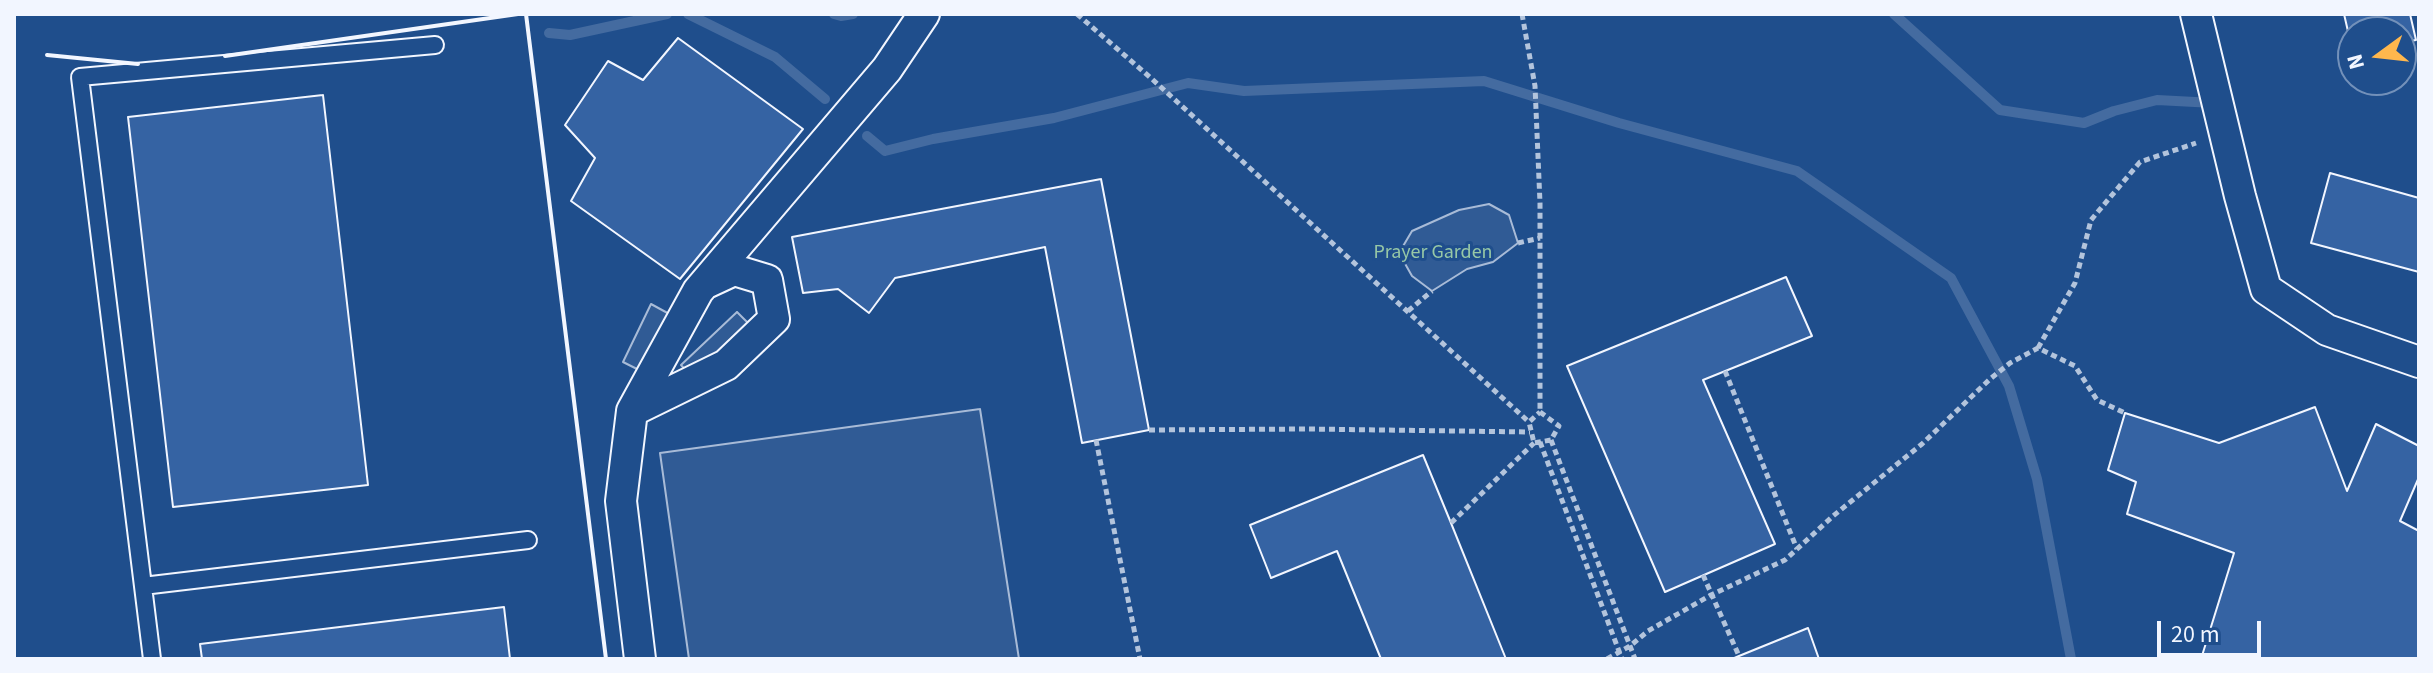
<!DOCTYPE html>
<html>
<head>
<meta charset="utf-8">
<style>
	body { margin:0 }
	#map { position:relative; width:2433px; height:673px; overflow:hidden; background:#1f4e8c; font-family:"Source Sans 3",sans-serif }
	canvas { display:block }
	.frame { position:absolute; inset:0; border:16px solid #f2f6ff; pointer-events:none }
	.north { position:absolute; left:2337px; top:16px; width:80px; height:80px; box-sizing:border-box; background:#1f4e8c; border:2px solid #7391ba; border-radius:50%; rotate:255deg; font-size:22px; font-weight:700; line-height:32px; text-align:center; color:#f2f6ff }
	.north::after { content:''; display:block; margin:auto; width:28px; height:36px; background:#ffb74d; clip-path:polygon(50% 0,100% 100%,50% 72%,0 100%) }
	.scale { position:absolute; left:2157px; top:621px; width:104px; height:36px; box-sizing:border-box; border:4px solid #f2f6ff; border-top:0; padding-left:10px; font-size:24px; line-height:28px; white-space:nowrap; color:#f2f6ff; -webkit-text-stroke:6px #1f4e8c; paint-order:stroke }
</style>
</head>
<body>
<div id="map">
<canvas width="2433" height="673"></canvas>
<div class="frame"></div>
<div class="north">N</div>
<div class="scale">20 m</div>
</div>
<script>
const ctx = document.querySelector('canvas').getContext('2d');
ctx.lineJoin = 'round';
function paint(path, color) {
  ctx.fillStyle = color;
  ctx.fill(path, 'evenodd');
}
function toPath(rows) {
  const path = new Path2D();
  for (const r of rows) {
    path.moveTo(r[0], r[1]);
    for (let i = 2; i < r.length; i += 2) path.lineTo(r[i], r[i + 1]);
  }
  return path;
}
function stroke(path, color, width, dash) {
  ctx.strokeStyle = color;
  ctx.lineWidth = width;
  ctx.lineCap = dash ? 'butt' : 'round';
  ctx.setLineDash(dash || []);
  ctx.stroke(path);
}
function drawText(font, color, halo, rows, align = 'center') {
  ctx.font = font + ' "Source Sans 3",sans-serif';
  ctx.lineWidth = 6;
  ctx.setLineDash([]);
  ctx.textBaseline = 'middle';
  ctx.strokeStyle = halo;
  ctx.fillStyle = color;
  for (const [text, x, y, turn = 0] of rows) {
    ctx.save();
    ctx.translate(x, y);
    ctx.rotate((+turn || 0) * Math.PI / 180);
    ctx.textAlign = isNaN(turn) ? turn : align;
    if (halo) ctx.strokeText(text, 0, 0);
    ctx.fillText(text, 0, 0);
    ctx.restore();
  }
}
const built = toPath([
	[1489,204,1509,215,1518,243,1493,262,1467,269,1432,291,1412,276,1399,253,1412,231,1459,210,1489,204],
	[651,304,673,316,641,371,623,362,651,304],
	[737,312,751,326,723,356,689,374,681,365,737,312],
	[980,409,1019,659,689,659,660,453,980,409]
]);
const stream = toPath([
	[688,14,775,57,825,99],
	[834,14,841,16,853,14],
	[1894,14,2000,110,2084,123,2114,111,2157,100,2214,103],
	[549,33,570,35,667,14],
	[867,136,885,151,933,139,1054,118,1188,83,1244,91,1484,81,1619,123,1797,171,1951,278,2009,386,2037,479,2071,659]
]);
const building = toPath([
	[2344,14,2410,14,2416,40,2401,43,2401,32,2353,32,2353,53,2344,14],
	[678,38,803,129,680,279,571,201,595,158,565,125,608,61,643,80,678,38],
	[323,95,368,485,173,507,128,117,323,95],
	[2330,173,2419,198,2419,272,2311,243,2330,173],
	[1101,179,1149,430,1082,443,1045,247,895,278,869,313,838,289,803,293,792,237,1101,179],
	[1786,277,1812,336,1703,380,1775,544,1665,592,1567,366,1786,277],
	[2315,407,2347,491,2376,424,2419,446,2419,477,2400,521,2419,531,2419,659,2201,659,2234,553,2127,514,2136,482,2108,470,2125,413,2219,443,2315,407],
	[1423,455,1451,523,1506,659,1381,659,1337,551,1271,578,1250,525,1423,455],
	[504,607,510,659,202,659,200,644,504,607],
	[1808,628,1819,659,1732,659,1739,656,1808,628]
]);
const path = toPath([
	[1077,14,1152,79,1529,422],
	[1522,14,1535,86,1540,203,1540,412],
	[1518,243,1540,238],
	[1408,311,1432,291],
	[2038,348,2075,283,2091,220,2140,162,2196,143],
	[1725,371,1797,549],
	[1540,412,1559,426,1551,440,1534,443,1529,422,1540,412],
	[1149,430,1308,429,1530,432],
	[1096,440,1140,659],
	[1551,440,1635,659],
	[1540,442,1622,659],
	[1451,523,1534,443],
	[1703,575,1739,656],
	[1607,659,1630,646,1648,631,1711,595,1785,560,1833,516,1922,444,1990,379,2010,363,2038,348,2075,366,2097,400,2125,413]
]);
const service = toPath([
	[143,586,528,540],
	[152,659,80,77,435,45]
]);
const minor = toPath([
	[2196,14,2240,196,2266,289,2327,330,2419,362],
	[632,411,726,365,774,319,767,280,734,270,704,284],
	[640,659,621,501,632,411,698,291,887,69,924,14]
]);
const wall = toPath([
	[526,14,606,659],
	[47,55,138,64],
	[225,56,518,14]
]);
const parkNames = [
	["Prayer Garden",1433,254]
];
paint(built, '#305b95');
stroke(built, '#a8bbd7', 2);
stroke(stream, '#446ba0', 10);
paint(building, '#3563a3');
stroke(building, '#f2f6ff', 2);
stroke(service, '#f2f6ff', 20);
stroke(minor, '#f2f6ff', 34);
stroke(path, '#b3c4dc', 5, [6, 4]);
stroke(service, '#1f4e8c', 16);
stroke(minor, '#1f4e8c', 30);
stroke(wall, '#f2f6ff', 4);
drawText('20px', '#97c8a6', '#1f4e8c', parkNames);
</script>
</body>
</html>
